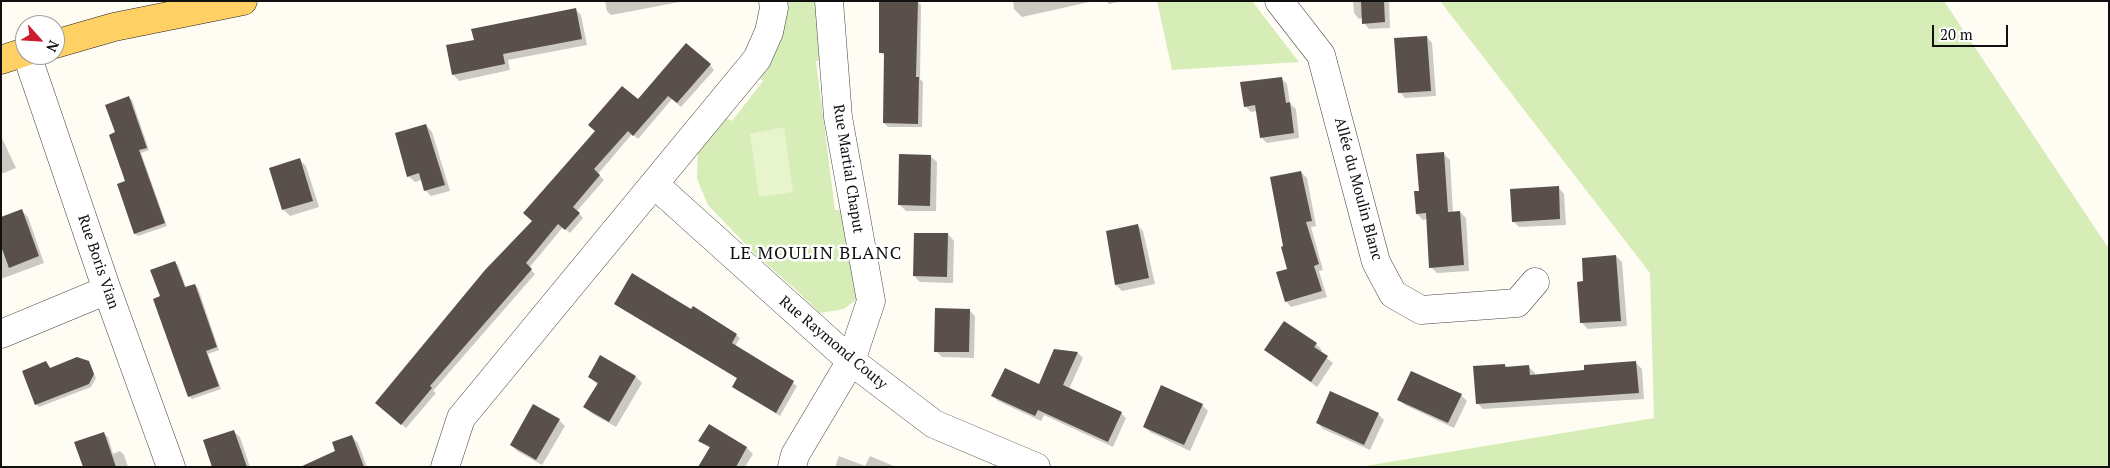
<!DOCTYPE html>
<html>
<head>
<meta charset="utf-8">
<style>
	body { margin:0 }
	#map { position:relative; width:2110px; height:468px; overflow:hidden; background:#fffcf3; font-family:"PT Serif",serif }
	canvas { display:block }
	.frame { position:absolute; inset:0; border:2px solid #101010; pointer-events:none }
	.north { position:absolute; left:15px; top:15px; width:50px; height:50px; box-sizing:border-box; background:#fff; border:1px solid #9f9f9f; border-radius:50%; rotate:116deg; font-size:14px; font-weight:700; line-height:20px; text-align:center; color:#101010 }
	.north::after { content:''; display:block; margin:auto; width:18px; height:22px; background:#cc1c2e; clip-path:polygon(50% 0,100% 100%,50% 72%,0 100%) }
	.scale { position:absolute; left:1932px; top:25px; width:76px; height:22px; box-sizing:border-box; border:2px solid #101010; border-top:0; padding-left:6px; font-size:15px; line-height:18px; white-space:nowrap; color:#101010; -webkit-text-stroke:4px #fff; paint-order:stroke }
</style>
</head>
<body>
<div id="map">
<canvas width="2110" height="468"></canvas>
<div class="frame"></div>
<div class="north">N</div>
<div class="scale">20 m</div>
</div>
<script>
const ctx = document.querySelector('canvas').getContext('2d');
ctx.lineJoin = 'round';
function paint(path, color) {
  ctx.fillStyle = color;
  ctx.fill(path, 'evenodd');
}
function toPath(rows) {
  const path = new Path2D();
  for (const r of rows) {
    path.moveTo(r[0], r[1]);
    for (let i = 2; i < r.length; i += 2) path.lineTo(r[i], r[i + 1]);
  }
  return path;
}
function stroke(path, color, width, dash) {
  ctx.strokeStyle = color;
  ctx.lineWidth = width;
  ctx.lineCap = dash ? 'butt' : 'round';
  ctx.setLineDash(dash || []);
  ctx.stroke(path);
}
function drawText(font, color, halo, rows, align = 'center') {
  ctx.font = font + ' "PT Serif",serif';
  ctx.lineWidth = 5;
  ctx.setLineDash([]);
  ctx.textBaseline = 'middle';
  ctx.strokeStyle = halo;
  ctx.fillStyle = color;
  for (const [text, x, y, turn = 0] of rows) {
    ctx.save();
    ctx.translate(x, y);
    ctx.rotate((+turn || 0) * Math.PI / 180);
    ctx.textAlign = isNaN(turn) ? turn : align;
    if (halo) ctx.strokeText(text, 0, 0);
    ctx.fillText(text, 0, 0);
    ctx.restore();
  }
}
const green = toPath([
	[782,1,818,1,824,60,816,61,835,210,844,210,858,298,844,309,820,313,794,288,755,254,708,205,697,179,698,147,724,117,732,121,763,81,757,74,783,31],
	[1157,1,1252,1,1299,62,1172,70],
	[1440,1,1944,1,2109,249,2109,467,1359,467,1654,418,1650,273]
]);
const pitch = toPath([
	[784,127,793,192,759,197,750,134]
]);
const shadow = toPath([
	[605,1,685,1,611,15,607,11],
	[917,1,921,5,920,79,923,82,922,127,888,127,884,123,885,56,880,52],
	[1013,1,1094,1,1022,17,1014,9],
	[1106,1,1122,1,1109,4],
	[1353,1,1389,1,1390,28,1369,29,1364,23,1363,18,1359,19,1354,13],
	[575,9,581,15,587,45,508,60,510,70,459,81,453,74,475,41],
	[1427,37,1432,43,1436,96,1405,98,1400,92],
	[710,65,714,70,681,107,672,99,638,139,632,134,598,174,604,180,577,211,583,218,570,233,563,227,529,268,535,274,433,391,436,393,406,428,381,407,534,222,638,101],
	[1281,78,1287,84,1290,104,1296,109,1299,138,1267,143,1261,137,1257,111,1251,112,1245,106],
	[129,98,132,100,149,150,141,153,167,226,138,236,135,234,116,133],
	[426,125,432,132,450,191,431,196,425,190,422,180,415,182,408,176],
	[1,136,16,168,1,174],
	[1444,154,1450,160,1453,213,1460,212,1466,218,1469,271,1437,273,1431,267,1427,219,1423,220,1417,214,1420,192],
	[930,156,937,162,936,211,906,211,900,205],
	[300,160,306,166,319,207,290,216,284,210,271,168],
	[1301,172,1307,178,1316,226,1311,227,1323,270,1319,271,1327,297,1291,307,1286,301,1289,270,1285,247],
	[1558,187,1564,194,1566,225,1519,227,1513,221],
	[22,211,28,217,44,263,1,279,1,247],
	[1137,225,1143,231,1155,284,1122,291,1116,285],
	[948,234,954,241,953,283,920,282,914,276],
	[1616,256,1622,262,1627,326,1588,329,1582,323],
	[175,262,178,265,186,288,195,285,198,288,219,350,208,354,221,389,192,399,189,396,161,297],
	[616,304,692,311,736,335,740,338,735,346,797,386,780,416,737,390,734,386,738,379],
	[969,310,975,316,974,358,942,357,936,351],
	[1316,344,1322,350,1320,353,1333,363,1317,387,1266,349],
	[1078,353,1083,358,1069,389,1121,413,1126,418,1113,447,1044,415,1041,421,998,401,993,396,1040,385],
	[88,362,96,378,91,387,39,407,36,404,46,363,51,369],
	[1636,363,1642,369,1644,399,1483,409,1477,403,1505,365,1508,368,1529,367,1535,373,1535,376,1585,371],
	[589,377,636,377,642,383,616,427,591,413,585,407,598,385],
	[1461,395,1467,401,1454,428,1405,405,1399,400],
	[1202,405,1208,411,1190,451,1150,432,1144,426],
	[1378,414,1384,420,1370,450,1323,429,1317,422],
	[559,420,565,426,542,465,517,451,511,445],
	[709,426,747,448,753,454,745,467,700,467,711,449,700,441],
	[233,431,240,437,250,467,214,467],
	[103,433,108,437,113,454,120,451,124,455,128,467,84,467],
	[352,437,358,443,367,467,329,467,337,452],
	[839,456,865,466,870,456,896,467,835,467]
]);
const building = toPath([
	[879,1,918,1,916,77,919,77,918,124,883,123,884,53,879,53],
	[1361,1,1384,1,1385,22,1362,24],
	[576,8,582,39,503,54,505,64,452,75,446,45,474,40,471,29],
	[1427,36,1431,91,1398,93,1394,38],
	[686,43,711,64,677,103,668,96,633,136,628,131,594,169,600,175,573,207,580,213,565,230,558,224,526,263,532,269,430,386,432,388,401,425,375,403,485,270,532,221,523,213,595,131,588,125,622,86,638,99],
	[1282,77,1286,103,1290,102,1294,133,1260,138,1255,105,1244,107,1240,82],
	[129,96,147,148,139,150,165,223,134,234,117,184,125,181,109,135,115,132,105,105],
	[426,124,445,185,424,191,419,173,407,177,395,133],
	[1444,152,1448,212,1460,211,1464,265,1429,268,1426,213,1416,214,1414,191,1419,191,1416,154],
	[899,154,931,155,930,206,898,205],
	[300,158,313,201,282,210,269,168],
	[1301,171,1312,221,1306,222,1319,264,1314,266,1322,291,1285,302,1276,272,1287,269,1281,247,1283,246,1270,177],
	[1559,186,1560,219,1512,222,1510,189],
	[22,209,39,256,9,268,1,246,1,217],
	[1138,224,1149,278,1115,285,1106,231],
	[914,233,948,233,947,277,913,276],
	[1616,255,1621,321,1580,323,1577,282,1583,281,1582,258],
	[175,261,185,287,195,284,217,347,206,351,219,386,188,397,153,299,160,296,150,270],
	[632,273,691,309,693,306,737,334,732,343,794,381,776,413,732,387,737,378,614,304],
	[935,308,970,309,969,352,934,352],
	[1284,321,1317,343,1314,347,1328,356,1311,382,1264,350],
	[1054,349,1078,352,1063,385,1122,412,1108,442,1038,410,1035,416,991,396,1005,368,1039,384],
	[600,355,636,376,609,422,583,407,598,383,588,377],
	[77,357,89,361,94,374,89,384,35,405,22,371,46,361,50,368],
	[1636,361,1639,393,1476,404,1473,366,1505,364,1505,367,1529,365,1530,375,1584,370,1584,365],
	[1411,371,1462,394,1448,423,1397,400],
	[1161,385,1203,404,1184,445,1143,427],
	[1330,391,1379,413,1364,445,1316,423],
	[533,404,560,419,536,460,510,445],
	[709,424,747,447,736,467,698,467,710,447,698,441],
	[234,430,247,467,212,467,203,440],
	[104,432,116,467,83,467,74,442],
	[352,435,364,467,300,467,335,451,332,442]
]);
const minor = toPath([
	[1279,1,1321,55,1376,262,1393,294,1421,310,1517,303,1535,282],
	[30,55,31,67,44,105,107,290,171,467],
	[654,184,851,361,934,424,1036,467],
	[1,334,107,290],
	[445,467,461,418,757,59,769,32,774,8,773,1],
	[792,467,795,455,851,361,871,301,838,117,829,1]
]);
const major = toPath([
	[55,44,114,27,243,1],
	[1,60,25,52]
]);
const streetNames = [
	["Rue Martial Chaput",848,169,81],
	["Allée du Moulin Blanc",1358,189,75],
	["Rue Boris Vian",98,262,71],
	["Rue Raymond Couty",833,343,40]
];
const quarterNames = [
	["LE MOULIN BLANC",816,254]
];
paint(green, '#d7edb8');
paint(pitch, '#e8f4cb');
paint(shadow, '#0003');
paint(building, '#5a504b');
stroke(minor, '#434343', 29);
stroke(major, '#212121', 29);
stroke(minor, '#fff', 28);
stroke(major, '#ffd063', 28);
drawText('15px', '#101010', '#fff', streetNames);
ctx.letterSpacing = '1px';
drawText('18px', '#101010', '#fff', quarterNames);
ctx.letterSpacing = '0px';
</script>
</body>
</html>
